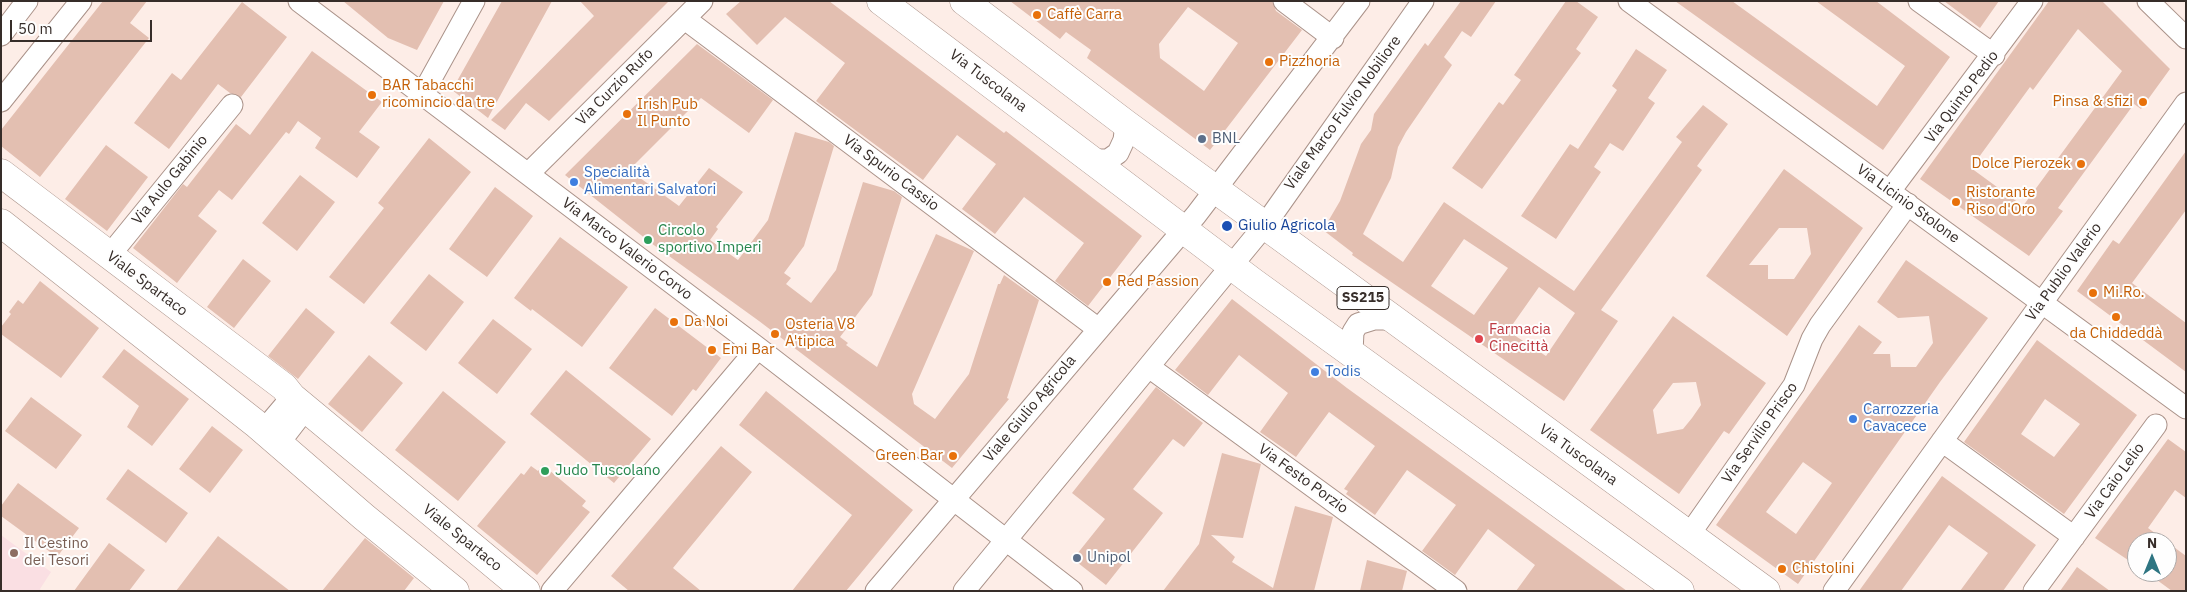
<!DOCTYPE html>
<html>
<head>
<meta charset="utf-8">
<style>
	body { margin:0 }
	#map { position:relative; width:2187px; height:592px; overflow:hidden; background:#fdede7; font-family:"IBM Plex Sans",sans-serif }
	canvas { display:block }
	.frame { position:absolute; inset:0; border:2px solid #362d29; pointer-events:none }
	.north { position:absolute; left:2127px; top:532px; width:50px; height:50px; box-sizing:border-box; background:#fefefe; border:1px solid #aeaaa9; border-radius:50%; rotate:0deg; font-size:14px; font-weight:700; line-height:20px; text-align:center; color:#362d29 }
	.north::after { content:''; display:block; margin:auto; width:18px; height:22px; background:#2e7582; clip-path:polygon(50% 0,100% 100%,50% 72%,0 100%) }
	.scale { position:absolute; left:10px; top:20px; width:142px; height:22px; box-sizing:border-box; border:2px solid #362d29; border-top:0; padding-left:6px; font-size:15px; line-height:18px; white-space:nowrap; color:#362d29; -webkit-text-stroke:4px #fefefe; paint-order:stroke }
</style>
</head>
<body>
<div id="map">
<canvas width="2187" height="592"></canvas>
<div class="frame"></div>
<div class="north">N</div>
<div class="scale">50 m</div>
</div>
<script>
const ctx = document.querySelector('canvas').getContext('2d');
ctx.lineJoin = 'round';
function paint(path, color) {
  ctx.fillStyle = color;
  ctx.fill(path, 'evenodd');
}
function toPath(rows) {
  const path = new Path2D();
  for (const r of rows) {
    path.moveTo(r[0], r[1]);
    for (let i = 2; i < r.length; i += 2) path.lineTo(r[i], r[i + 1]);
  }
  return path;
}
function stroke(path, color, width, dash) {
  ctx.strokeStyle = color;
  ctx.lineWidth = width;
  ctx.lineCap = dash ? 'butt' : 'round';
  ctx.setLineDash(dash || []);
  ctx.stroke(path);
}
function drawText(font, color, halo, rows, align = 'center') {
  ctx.font = font + ' "IBM Plex Sans",sans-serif';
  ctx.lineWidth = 4;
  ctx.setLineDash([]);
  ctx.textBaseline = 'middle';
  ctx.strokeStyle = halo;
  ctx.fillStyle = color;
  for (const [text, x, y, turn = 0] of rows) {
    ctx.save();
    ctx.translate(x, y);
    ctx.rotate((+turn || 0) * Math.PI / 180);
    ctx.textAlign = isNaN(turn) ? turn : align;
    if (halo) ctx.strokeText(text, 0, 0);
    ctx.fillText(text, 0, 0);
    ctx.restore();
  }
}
const education = toPath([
	[1,535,51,572,40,589,41,591,1,591]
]);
const building = toPath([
	[103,1,147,1,130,23,149,38,40,177,1,146,1,130],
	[343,1,444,1,417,50,388,38],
	[502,1,552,1,488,118,452,90],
	[580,1,669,1,549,121,526,103,505,130,491,120,594,16],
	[741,1,829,1,1004,133,1006,131,1142,236,1088,306,1055,281,1084,243,1024,197,995,234,962,209,996,164,957,135,923,180,816,101,845,63,785,17,757,45,726,14],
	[1010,1,1272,1,1276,11,1302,30,1210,150,1087,58,1091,50,1066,32,1060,39],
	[1188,7,1238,43,1204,91,1160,58,1159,44],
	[1461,1,1496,1,1471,37,1462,31,1444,57,1452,65,1406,132,1398,147,1391,178,1363,234,1403,262,1444,202,1574,291,1682,142,1676,137,1703,105,1728,124,1697,166,1702,170,1601,310,1618,321,1564,401,1352,255,1353,253,1323,230,1340,201,1361,144,1371,130,1374,114,1425,43,1428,46],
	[1464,239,1508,268,1474,315,1431,286],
	[1539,287,1575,313,1546,356,1508,331],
	[1566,1,1576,1,1598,17,1576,49,1581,53,1482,189,1452,168,1499,102,1503,105,1521,80,1514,75],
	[1675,1,1732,1,1877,106,1905,66,1816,1,1876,1,1950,57,1883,150],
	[1944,1,1999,1,1980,28],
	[2049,1,2102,1,2170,69,2141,109,2134,104,2058,208,2063,211,2029,256,1920,179],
	[2078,29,2122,71,2023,206,1971,168,2030,87,2033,90],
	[242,2,287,37,241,97,230,93,218,84,169,149,134,123,172,73,181,80],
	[697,44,773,100,749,133,701,98,629,170,679,206,709,168,743,192,716,227,718,229,710,240,738,260,768,220,795,132,829,142,834,146,804,246,784,273,791,278,786,284,811,303,836,270,863,182,894,191,902,197,872,295,840,337,848,343,846,345,877,367,936,234,974,251,912,394,914,404,935,419,969,374,998,284,1000,284,1004,275,1039,300,1007,398,1009,399,952,468,759,321,651,243,565,175],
	[1636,49,1667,70,1648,98,1655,103,1623,151,1610,143,1594,167,1601,172,1556,239,1521,216,1570,144,1578,149,1617,90,1612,86],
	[312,51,382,102,359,132,380,147,357,178,315,148,321,138,298,121,289,134,286,132,232,200,219,190,198,216,217,231,177,283,133,248,183,184,187,187,236,124,250,135],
	[429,138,471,172,364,304,329,277,384,208,378,203],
	[106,145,148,177,107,231,65,199],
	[2186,151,2186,210,2132,283,2186,323,2186,372,2077,291,2113,240,2119,244],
	[1784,169,1863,228,1787,336,1706,276],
	[1779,228,1807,228,1811,254,1794,279,1768,279,1768,265,1749,265],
	[300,175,335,202,297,251,262,223],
	[495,187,533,216,487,277,449,249],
	[560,237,628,287,582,347,532,309,531,311,514,298],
	[243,259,271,281,234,328,207,307],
	[1906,260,1988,318,1940,382,1798,584,1716,525,1859,325,1882,342,1873,354,1890,354,1891,367,1916,367,1933,343,1929,316,1898,318,1877,302],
	[1803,462,1832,483,1796,534,1766,512],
	[429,274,464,302,426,351,390,323],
	[40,281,99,328,61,378,1,334,1,327,11,314,9,312,18,300,23,304],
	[1232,299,1347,388,1627,591,1516,591,1535,565,1488,529,1455,575,1422,551,1456,505,1407,470,1375,515,1346,494,1348,491,1344,489,1375,446,1329,412,1296,457,1260,432,1288,393,1239,355,1208,395,1175,370],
	[306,308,335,332,298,379,268,356],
	[655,308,721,358,696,391,693,389,672,416,609,368],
	[1673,316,1766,383,1729,434,1724,431,1679,494,1590,430],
	[1696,382,1701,405,1692,418,1683,429,1657,434,1653,410,1673,383],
	[493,319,532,349,497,394,458,363],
	[2037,340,2137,415,2064,514,1964,442],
	[2045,399,2080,424,2054,457,2021,434],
	[124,349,189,399,152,446,127,427,139,406,102,377],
	[369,355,403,383,362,432,328,404],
	[566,370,651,439,614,483,530,414],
	[1156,387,1203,423,1184,447,1173,439,1133,489,1163,513,1106,585,1073,559,1105,519,1072,493],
	[443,391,506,442,458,501,395,450],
	[766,391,913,510,846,591,792,591,852,515,739,425],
	[31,397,82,435,56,469,5,431],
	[212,426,243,450,210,493,179,469],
	[2168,439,2186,452,2186,498,2175,490,2148,528,2167,542,2137,542,2137,566,2095,538],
	[721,446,752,472,673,568,701,591,629,591,611,576],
	[1222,453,1261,464,1243,538,1211,535,1235,557,1232,562,1273,588,1295,506,1333,517,1314,591,1163,591,1199,544],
	[543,465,586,501,582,506,590,512,537,575,477,526,521,473,524,475,531,466,538,471],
	[128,469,188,513,166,543,106,499],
	[1942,476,2036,545,2003,591,1960,591,1988,553,1949,525,1901,591,1859,591],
	[18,483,79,528,57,557,1,516,1,506],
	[218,536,290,591,176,591],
	[365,538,414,578,404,591,322,591],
	[2167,542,2186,556,2186,591,2172,591,2146,572,2167,572],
	[109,543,145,570,129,591,74,591],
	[1367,560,1407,571,1402,591,1360,591],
	[2077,567,2110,591,2060,591]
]);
const street = toPath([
	[299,1,758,348,1072,591],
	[1284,1,1333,38],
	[1629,1,2186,408],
	[1919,1,1994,55],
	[2148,1,2186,38],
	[685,19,1097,328],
	[1,35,27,1],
	[422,95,474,1],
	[1,101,81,1],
	[1094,160,1108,160,1118,153,1124,140,1126,124],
	[528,174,702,1],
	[1890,191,2032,1],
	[109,256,232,105],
	[1352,352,1353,332,1358,324,1374,319,1391,319],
	[1149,367,1456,591],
	[264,430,292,397],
	[1942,441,2074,537],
	[279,443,306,408],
	[1689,535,1794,385,1812,339,1820,325,1908,204],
	[552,591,758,348],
	[876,591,1196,215,1359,1],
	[964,591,1265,225,1423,1],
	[1834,591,2186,103],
	[2034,591,2156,425]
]);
const secondary = toPath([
	[1,173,284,387,292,397,526,591],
	[1,223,255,423,364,517,455,591]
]);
const primary = toPath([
	[881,1,1253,282,1680,591],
	[964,1,1126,124,1766,591]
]);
const markers = [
	[1037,15,5,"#e8710a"],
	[1269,62,5,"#e8710a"],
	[372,95,5,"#e8710a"],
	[2143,102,5,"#e8710a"],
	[627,114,5,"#e8710a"],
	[1202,139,5,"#5c6f8a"],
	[2081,164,5,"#e8710a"],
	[574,182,5,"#3f7fe0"],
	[1956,202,5,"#e8710a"],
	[1227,226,6,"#1a4fb4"],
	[648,240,5,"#2e9e5b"],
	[1107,282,5,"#e8710a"],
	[2093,293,5,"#e8710a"],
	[2116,317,5,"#e8710a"],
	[674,322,5,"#e8710a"],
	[775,334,5,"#e8710a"],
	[1479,339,5,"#e0444e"],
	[712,350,5,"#e8710a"],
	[1315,372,5,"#3f7fe0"],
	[1853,419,5,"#3f7fe0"],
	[953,456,5,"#e8710a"],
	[545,471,5,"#2e9e5b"],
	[14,553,5,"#8d6e63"],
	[1077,558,5,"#5c6f8a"],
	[1782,569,5,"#e8710a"]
];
const shields = [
	[1363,298,52]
];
const shieldNames = [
	["SS215",1363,298]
];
const foodNames = [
	["Caffè Carra",1047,15],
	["Pizzhoria",1279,62],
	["BAR Tabacchi",382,86],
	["ricomincio da tre",382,103],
	["Pinsa & sfizi",2133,102,"right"],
	["Irish Pub",637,105],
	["Il Punto",637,122],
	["Dolce Pierozek",2071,164,"right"],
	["Ristorante",1966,193],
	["Riso d'Oro",1966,210],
	["Red Passion",1117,282],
	["Mi.Ro.",2103,293],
	["Da Noi",684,322],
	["Osteria V8",785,325],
	["A'tipica",785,342],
	["da Chiddeddà",2116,334,"center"],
	["Emi Bar",722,350],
	["Green Bar",943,456,"right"],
	["Chistolini",1792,569]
];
const streetNames = [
	["Via Tuscolana",988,81,37],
	["Via Curzio Rufo",615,87,-45],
	["Via Quinto Pedio",1962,97,-53],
	["Viale Marco Fulvio Nobiliore",1343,113,-54],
	["Via Spurio Cassio",891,173,37],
	["Via Aulo Gabinio",170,180,-51],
	["Via Licinio Stolone",1908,204,36],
	["Via Marco Valerio Corvo",627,249,37],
	["Via Publio Valerio",2064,272,-54],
	["Viale Spartaco",147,284,37],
	["Viale Giulio Agricola",1030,409,-50],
	["Via Servilio Prisco",1760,433,-55],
	["Via Tuscolana",1578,455,36],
	["Via Festo Porzio",1303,479,36],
	["Via Caio Lelio",2115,481,-54],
	["Viale Spartaco",462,538,39]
];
const serviceNames = [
	["BNL",1212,139],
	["Unipol",1087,558]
];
const shopNames = [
	["Specialità",584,173],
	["Alimentari Salvatori",584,190],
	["Todis",1325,372],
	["Carrozzeria",1863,410],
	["Cavacece",1863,427]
];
const transitNames = [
	["Giulio Agricola",1238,226]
];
const leisureNames = [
	["Circolo",658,231],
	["sportivo Imperi",658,248],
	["Judo Tuscolano",555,471]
];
const healthNames = [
	["Farmacia",1489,330],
	["Cinecittà",1489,347]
];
const educationNames = [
	["Il Cestino",24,544],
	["dei Tesori",24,561]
];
paint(education, '#fadfe3');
paint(building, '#e3bfb1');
stroke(street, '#aa9289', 23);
stroke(secondary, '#aa9289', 29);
stroke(primary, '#aa9289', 29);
stroke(street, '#fff', 21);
stroke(secondary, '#fff', 28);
stroke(primary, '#fff', 28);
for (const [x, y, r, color] of markers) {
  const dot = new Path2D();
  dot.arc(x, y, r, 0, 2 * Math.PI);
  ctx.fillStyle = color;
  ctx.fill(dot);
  stroke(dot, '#fefefe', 2);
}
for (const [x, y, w] of shields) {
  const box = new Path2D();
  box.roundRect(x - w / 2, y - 11.5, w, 23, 4);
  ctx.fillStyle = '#fefefe';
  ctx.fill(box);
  stroke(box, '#362d29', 1);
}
drawText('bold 14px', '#362d29', null, shieldNames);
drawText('15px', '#c56008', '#fefefe', foodNames, 'left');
drawText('15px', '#362d29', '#fefefe', streetNames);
drawText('15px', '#4e5e75', '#fefefe', serviceNames, 'left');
drawText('15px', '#366cbe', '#fefefe', shopNames, 'left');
drawText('15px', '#164399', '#fefefe', transitNames, 'left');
drawText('15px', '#27864d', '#fefefe', leisureNames, 'left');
drawText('15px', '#be3a42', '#fefefe', healthNames, 'left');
drawText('15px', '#785e54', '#fefefe', educationNames, 'left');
</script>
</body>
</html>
